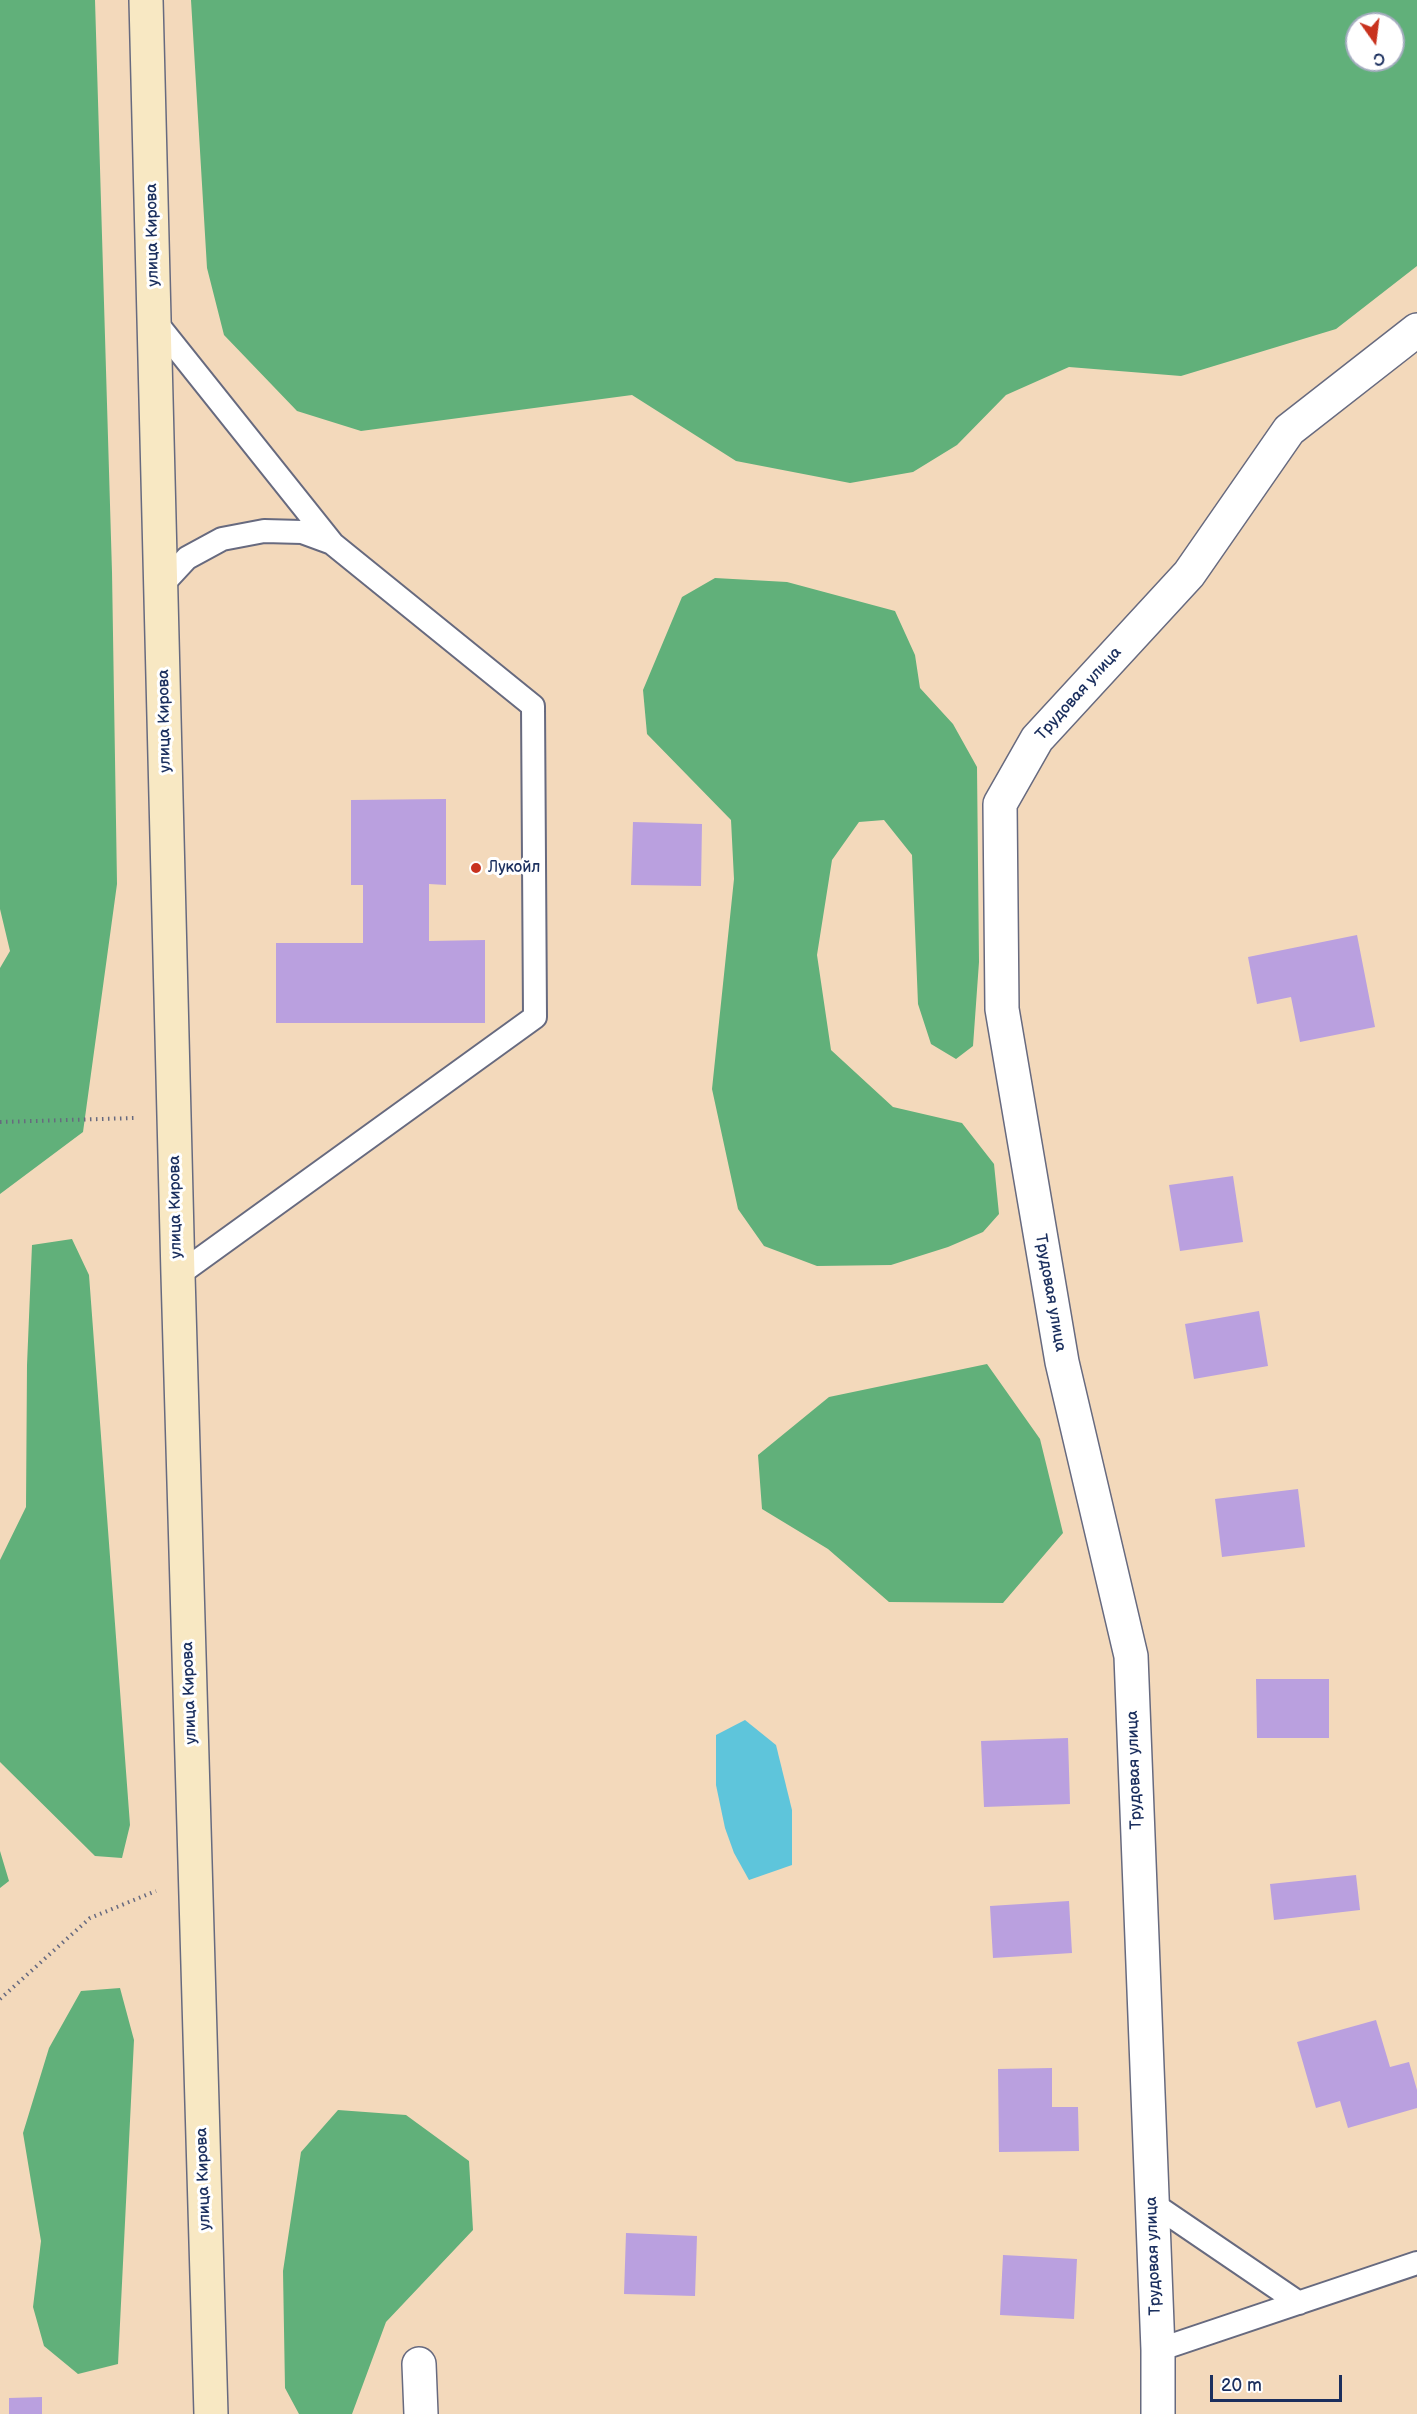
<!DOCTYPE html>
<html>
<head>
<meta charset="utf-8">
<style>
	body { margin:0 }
	#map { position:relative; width:1417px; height:2414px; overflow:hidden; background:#f3d9bb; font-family:"Balsamiq Sans",sans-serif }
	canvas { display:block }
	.north { position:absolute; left:1345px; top:12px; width:60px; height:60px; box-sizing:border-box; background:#fff; border:2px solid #a4acbf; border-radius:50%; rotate:166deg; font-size:16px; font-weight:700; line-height:24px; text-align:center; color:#1b2f5e }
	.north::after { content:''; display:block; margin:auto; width:21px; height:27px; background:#c8321e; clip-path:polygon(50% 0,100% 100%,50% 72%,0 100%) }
	.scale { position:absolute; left:1210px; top:2375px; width:132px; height:27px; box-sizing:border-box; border:3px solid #1b2f5e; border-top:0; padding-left:8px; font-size:18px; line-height:21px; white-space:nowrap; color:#1b2f5e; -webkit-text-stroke:4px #fff; paint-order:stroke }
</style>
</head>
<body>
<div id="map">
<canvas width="1417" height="2414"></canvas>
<div class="north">С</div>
<div class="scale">20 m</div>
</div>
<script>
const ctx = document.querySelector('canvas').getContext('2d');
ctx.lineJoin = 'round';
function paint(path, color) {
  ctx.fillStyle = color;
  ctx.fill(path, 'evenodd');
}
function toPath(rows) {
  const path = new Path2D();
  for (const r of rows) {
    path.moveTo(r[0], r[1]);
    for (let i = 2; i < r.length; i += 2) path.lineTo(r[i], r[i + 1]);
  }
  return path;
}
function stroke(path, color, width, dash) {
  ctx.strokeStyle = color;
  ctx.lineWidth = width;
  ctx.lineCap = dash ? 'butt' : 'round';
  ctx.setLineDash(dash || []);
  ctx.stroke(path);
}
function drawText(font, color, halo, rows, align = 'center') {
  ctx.font = font + ' "Balsamiq Sans",sans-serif';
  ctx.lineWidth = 6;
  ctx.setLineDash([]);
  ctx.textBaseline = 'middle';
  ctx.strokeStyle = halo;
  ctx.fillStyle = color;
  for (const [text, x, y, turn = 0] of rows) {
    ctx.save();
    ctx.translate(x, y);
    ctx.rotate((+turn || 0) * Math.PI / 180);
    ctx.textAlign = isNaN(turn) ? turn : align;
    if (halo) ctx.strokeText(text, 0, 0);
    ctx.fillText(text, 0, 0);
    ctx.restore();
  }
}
const forest = toPath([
	[0,0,95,0,112,572,117,884,83,1132,0,1194,0,968,10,951,0,909],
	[191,0,1417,0,1417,266,1336,329,1181,376,1069,367,1006,395,957,445,913,472,850,483,736,461,632,395,361,431,297,411,224,335,207,268],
	[1357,24,1393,24,1393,60,1357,60],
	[715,578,787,582,895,611,915,655,920,688,953,724,977,767,979,962,973,1046,956,1059,931,1044,918,1004,912,855,884,820,859,822,832,860,817,955,831,1050,893,1107,962,1123,994,1164,999,1214,983,1232,948,1247,891,1265,817,1266,764,1246,738,1209,712,1089,734,879,731,820,647,734,643,690,682,597],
	[72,1239,89,1275,130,1825,122,1858,95,1856,0,1762,0,1560,26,1507,27,1365,32,1245],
	[987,1364,1040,1439,1063,1533,1003,1603,889,1602,828,1549,762,1509,758,1455,829,1397],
	[0,1851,9,1881,0,1888],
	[120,1988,134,2040,118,2364,78,2374,44,2346,33,2307,41,2241,23,2133,49,2048,81,1991],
	[338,2110,406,2115,469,2161,473,2230,386,2322,352,2414,299,2414,285,2388,283,2271,301,2152]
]);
const water = toPath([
	[745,1720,776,1745,792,1810,792,1865,749,1880,734,1853,725,1828,716,1785,716,1735]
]);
const building = toPath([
	[446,799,446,885,429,884,429,941,485,940,485,1023,276,1023,276,943,363,943,363,885,351,885,351,800],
	[633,822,702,824,701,886,631,885],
	[1357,935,1375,1027,1300,1042,1291,997,1257,1004,1248,957],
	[1233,1176,1243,1242,1180,1251,1169,1185],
	[1259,1311,1268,1366,1194,1379,1185,1324],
	[1298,1489,1305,1547,1222,1557,1215,1499],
	[1256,1679,1329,1679,1329,1738,1257,1738],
	[1068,1738,1070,1804,984,1807,981,1741],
	[1356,1875,1360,1910,1274,1920,1270,1884],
	[1069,1901,1072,1953,993,1958,990,1906],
	[1376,2020,1390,2067,1409,2062,1417,2090,1417,2108,1348,2128,1340,2101,1316,2108,1297,2042],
	[1052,2068,1052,2107,1078,2107,1079,2151,999,2152,998,2069],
	[626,2233,697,2236,695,2296,624,2294],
	[1003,2255,1077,2259,1074,2319,1000,2315],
	[42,2397,42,2414,9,2414,9,2398]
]);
const path = toPath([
	[0,1122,135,1118],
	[0,1999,90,1918,156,1891]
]);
const service = toPath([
	[155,321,333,544,533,706,535,1017,178,1275],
	[161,586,187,558,222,539,264,531,302,532,332,543],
	[1152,2203,1299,2303],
	[1158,2350,1417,2263]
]);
const minor = toPath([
	[419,2364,421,2414],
	[1158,2414,1158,2350,1131,1656,1062,1362,1002,1009,1000,804,1037,739,1189,574,1289,430,1417,330]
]);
const secondary = toPath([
	[146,0,178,1275,211,2414]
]);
const markers = [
	[476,868,6,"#c8321e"]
];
const streetNames = [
	["улица Кирова",153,235,-91],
	["Трудовая улица",1079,694,-48],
	["улица Кирова",165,721,-91],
	["улица Кирова",176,1207,-91],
	["Трудовая улица",1050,1293,80],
	["улица Кирова",190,1693,-92],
	["Трудовая улица",1135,1770,-92],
	["улица Кирова",204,2179,-92],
	["Трудовая улица",1154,2256,-92]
];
const poiNames = [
	["Лукойл",488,868]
];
paint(forest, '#61b07a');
paint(water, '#5ec5db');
paint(building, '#baa0df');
stroke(service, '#676a7f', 26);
stroke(minor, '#676a7f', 36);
stroke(secondary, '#676a7f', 36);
stroke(path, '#676a7f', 4, [1.5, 4.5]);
stroke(service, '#fff', 22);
stroke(minor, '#fff', 33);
stroke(secondary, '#f8e8c3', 33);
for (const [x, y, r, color] of markers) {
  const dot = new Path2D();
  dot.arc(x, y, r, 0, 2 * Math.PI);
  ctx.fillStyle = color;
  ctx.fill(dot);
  stroke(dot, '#fff', 2);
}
drawText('16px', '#1b2f5e', '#fff', streetNames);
drawText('16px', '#1b2f5e', '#fff', poiNames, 'left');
</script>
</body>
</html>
